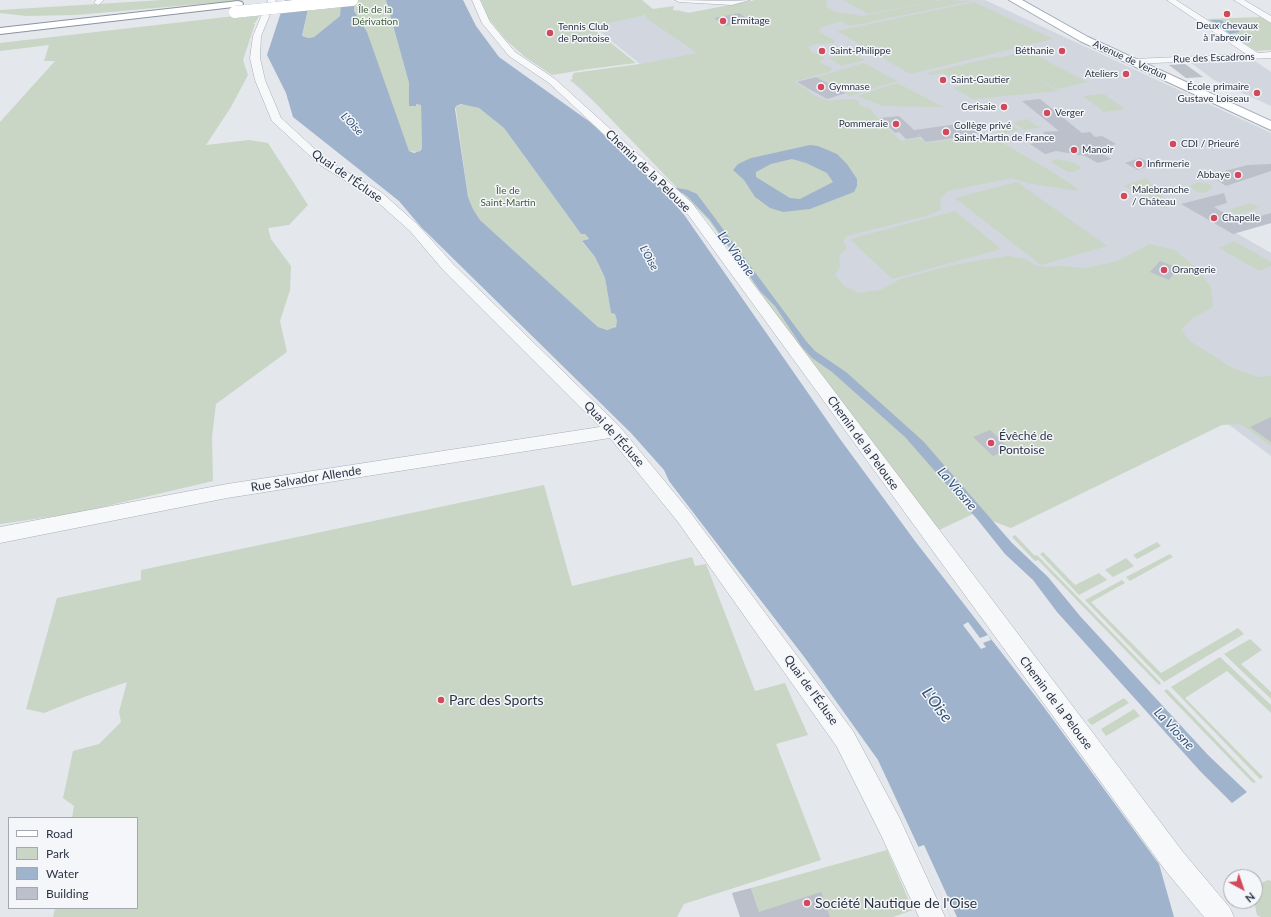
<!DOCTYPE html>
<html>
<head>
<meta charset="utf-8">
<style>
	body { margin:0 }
	#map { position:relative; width:1271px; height:917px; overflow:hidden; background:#e4e7ec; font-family:Lato,sans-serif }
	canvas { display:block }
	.legend { position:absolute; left:8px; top:817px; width:130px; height:92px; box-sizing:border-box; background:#f4f6f9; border:1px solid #a4a8b1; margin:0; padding:5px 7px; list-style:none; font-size:12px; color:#2b3445 }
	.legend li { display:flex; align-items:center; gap:8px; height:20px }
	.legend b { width:20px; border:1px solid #a4a8b1 }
	.north { position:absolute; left:1223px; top:869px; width:40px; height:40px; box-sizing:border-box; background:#f4f6f9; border:1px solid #a4a8b1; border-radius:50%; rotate:140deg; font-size:11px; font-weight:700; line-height:16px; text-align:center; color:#2b3445 }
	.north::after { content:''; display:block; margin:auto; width:14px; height:18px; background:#d1495b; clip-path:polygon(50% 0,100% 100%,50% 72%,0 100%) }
</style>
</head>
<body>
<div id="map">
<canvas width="1271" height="917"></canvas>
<ul class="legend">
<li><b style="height:5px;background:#fff"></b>Road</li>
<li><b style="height:11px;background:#c9d6c5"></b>Park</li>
<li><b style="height:11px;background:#9fb4cc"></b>Water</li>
<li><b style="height:11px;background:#bbc0ca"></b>Building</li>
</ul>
<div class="north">N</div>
</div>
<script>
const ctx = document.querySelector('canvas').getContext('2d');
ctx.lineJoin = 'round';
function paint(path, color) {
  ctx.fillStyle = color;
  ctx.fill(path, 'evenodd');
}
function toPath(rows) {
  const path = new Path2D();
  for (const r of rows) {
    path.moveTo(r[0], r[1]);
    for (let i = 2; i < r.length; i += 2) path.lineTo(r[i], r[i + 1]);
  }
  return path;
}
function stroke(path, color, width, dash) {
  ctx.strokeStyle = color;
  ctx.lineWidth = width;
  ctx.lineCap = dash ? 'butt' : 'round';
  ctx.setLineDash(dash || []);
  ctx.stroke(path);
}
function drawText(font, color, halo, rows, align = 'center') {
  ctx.font = font + ' Lato,sans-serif';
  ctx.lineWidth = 3;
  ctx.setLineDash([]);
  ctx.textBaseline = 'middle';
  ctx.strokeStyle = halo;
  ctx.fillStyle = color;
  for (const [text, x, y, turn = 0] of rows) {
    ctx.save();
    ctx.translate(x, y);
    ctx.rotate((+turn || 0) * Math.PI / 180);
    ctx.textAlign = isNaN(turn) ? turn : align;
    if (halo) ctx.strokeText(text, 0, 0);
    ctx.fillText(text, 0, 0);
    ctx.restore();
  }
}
const built = toPath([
	[756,0,985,0,1271,133,1271,223,1236,233,1271,253,1271,456,1228,424,877,397,697,194,570,80,573,79,572,77,574,73,640,64,593,26,650,14,678,10,689,13],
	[1255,61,1271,72,1271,106,1214,80,1191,63]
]);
const green = toPath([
	[162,0,246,0,76,15,26,16,0,13,0,10],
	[310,0,341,0,340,16,314,37,306,38,302,37],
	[354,0,386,0,409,83,409,106,416,106,416,104,421,105,422,148,418,152,409,151,354,11],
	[481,0,642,0,653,9,674,6,673,10,688,13,756,0,827,0,826,6,835,12,863,16,943,0,972,1,850,26,841,21,820,28,819,32,834,40,834,43,817,44,808,47,812,52,821,55,824,58,819,62,832,68,831,71,797,81,795,83,807,89,813,95,828,101,849,99,857,100,861,106,870,108,873,113,901,141,919,138,926,143,984,135,991,136,1054,173,1077,188,1077,191,1027,183,1012,178,948,191,940,199,941,210,926,216,847,236,843,241,847,248,839,256,840,266,835,275,844,286,859,293,880,290,901,279,948,266,987,259,1008,256,1026,259,1036,266,1047,267,1060,266,1086,268,1118,261,1149,244,1175,250,1197,269,1211,287,1213,307,1193,318,1181,330,1190,341,1231,367,1257,377,1271,376,1271,446,1241,424,1222,425,1011,528,973,514,937,531,843,407,709,221,580,87,570,80,573,79,572,77,574,73,641,64,697,53,646,18,646,15,591,27,636,63,589,69,552,75,525,57,506,40,488,18],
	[843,0,936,0,937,1,868,14],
	[974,2,1053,39,910,74,837,31],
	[261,13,255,23,252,23,255,24,243,60,248,75,231,107,206,145,249,140,268,143,308,205,289,225,268,228,271,239,291,266,290,290,280,321,287,352,216,404,212,437,213,481,77,513,0,524,0,122,55,61,44,61,49,45,0,51,0,43],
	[1261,17,1271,23,1271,50,1256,51,1207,19],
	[1028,51,1087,82,1057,89,1034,77,1058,91,973,99,953,88,963,85,951,78,952,77,942,73,931,75,927,73,995,57,998,58],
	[852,53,865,60,841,66,829,58],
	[864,63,897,81,850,96,817,77],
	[897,83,944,107,883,106,857,96],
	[1104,94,1125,109,1104,112,1083,96],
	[464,104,479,108,504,128,581,234,585,234,589,240,582,242,595,257,605,278,611,313,615,314,617,321,617,325,613,329,604,330,598,327,480,220,473,209,468,197,456,110,456,106],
	[1028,119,1035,125,1042,127,1024,130,1013,122],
	[1005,122,1010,123,1019,130,1002,134,996,131,994,128],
	[1056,159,1075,163,1082,168,1072,172,1068,172,1051,162],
	[1146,178,1169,204,1166,209,1124,186],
	[1017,182,1107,246,1041,265,955,198],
	[1198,182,1210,184,1212,188,1204,193,1197,192,1190,186],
	[1250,203,1259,208,1236,215,1229,210],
	[955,211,1001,249,892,279,850,239],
	[1234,241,1271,262,1271,266,1259,271,1219,248],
	[544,485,572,586,692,557,695,566,706,564,755,691,785,683,808,735,776,744,821,860,684,904,677,917,53,917,55,908,137,908,137,818,72,818,74,806,63,798,73,751,99,744,121,722,119,712,127,682,84,697,44,713,26,709,57,598,141,580,141,570],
	[1015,535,1035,556,1037,555,1161,683,1159,685,1038,560,1035,561,1012,537],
	[1157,542,1161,546,1137,559,1133,555],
	[1043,552,1075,585,1099,573,1107,580,1079,595,1040,554],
	[1170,554,1173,557,1130,581,1126,577],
	[1126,558,1134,566,1113,577,1105,570],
	[1122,580,1125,583,1091,602,1161,673,1238,628,1244,634,1164,682,1085,600],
	[1250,639,1262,650,1241,664,1271,692,1271,699,1224,654],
	[1220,657,1271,705,1271,713,1227,671,1185,698,1263,777,1260,779,1171,687],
	[1167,689,1256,782,1253,783,1164,691],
	[1124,698,1129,703,1092,725,1087,720],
	[1134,709,1140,716,1106,736,1101,729],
	[887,850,913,910,893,917,830,917,759,912,751,888],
	[1268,880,1271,881,1271,917,1261,917,1257,915,1254,901,1255,891,1259,884]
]);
const water = toPath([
	[285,0,310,0,302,36,308,38,314,37,340,16,341,0,354,0,354,11,367,32,409,151,414,153,420,151,422,148,421,105,416,104,416,106,409,106,409,83,386,0,463,0,476,26,499,57,590,122,664,191,685,216,840,439,915,541,1043,706,1159,864,1174,917,951,917,878,760,805,658,669,481,664,470,631,433,421,227,399,201,293,117,286,93,267,55],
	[461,104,479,108,504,128,581,234,585,234,589,239,582,241,595,257,605,278,611,313,615,314,617,321,616,327,607,330,598,327,480,220,473,209,468,197,455,109,456,106],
	[1210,20,1221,20,1240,32,1230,34],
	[810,145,818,146,837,154,847,164,857,179,857,186,854,192,810,209,783,212,770,208,755,197,744,180,733,170,738,164,751,158],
	[792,159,806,163,827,173,833,182,800,199,790,198,756,177,756,172,771,164],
	[672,187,688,190,697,194,806,341,815,351,846,372,923,441,1012,543,1048,577,1080,616,1208,755,1247,792,1232,803,1200,771,1057,612,1033,580,1005,554,977,519,905,437,832,372,812,358,802,347,775,306,760,291,710,220,687,196]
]);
const pier = toPath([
	[968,622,980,638,988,635,991,640,983,643,986,647,981,649,963,625],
	[924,845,957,917,951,917,918,847]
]);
const building = toPath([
	[739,13,751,21,726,26,714,18],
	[1185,64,1203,77,1186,78,1169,65],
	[816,77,846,93,827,99,797,82],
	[1040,99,1082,133,1090,132,1095,137,1102,136,1116,144,1096,150,1111,159,1098,163,1085,156,1056,151,1045,154,1030,144,1050,139,1043,132,1059,131,1022,101],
	[899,116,914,130,965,123,978,133,975,133,976,135,926,142,917,133,920,137,906,139,899,132,895,133,880,118],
	[1140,158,1146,161,1146,167,1138,170,1125,163],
	[1271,164,1271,171,1226,186,1209,175,1248,165],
	[1224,193,1227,203,1214,207,1239,222,1271,213,1271,223,1233,234,1181,204],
	[1160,261,1178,268,1169,280,1150,272],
	[1271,417,1271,442,1250,427],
	[990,430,1010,449,993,456,973,437],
	[751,888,759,912,821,892,830,917,740,917,732,893]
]);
const minor = toPath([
	[96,0,104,0,98,5,94,3,96,0],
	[268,0,276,0,261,36,260,58,265,80,281,118,328,161,381,192,418,225,454,265,620,427,690,512,853,731,899,817,945,917,919,917,881,835,837,747,678,522,610,438,227,498,0,543,0,527,227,484,600,427,444,271,410,231,373,198,320,165,272,121,255,80,250,58,253,36,268,0],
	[472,0,480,0,490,22,515,52,555,79,692,203,1183,852,1230,908,1234,917,1204,917,1165,870,684,209,549,83,509,56,482,23,472,0],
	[675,0,732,1,750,0,732,5,679,2,675,0],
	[1167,0,1176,0,1258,53,1271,52,1271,58,1131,64,1131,60,1134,59,1246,54,1167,0],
	[1234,0,1244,0,1271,16,1271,23,1234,0]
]);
const major = toPath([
	[1009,0,1022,0,1088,37,1271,121,1271,130,1080,41,1009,0]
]);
const highway = toPath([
	[238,1,242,2,243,4,242,6,0,34,0,28,238,1]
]);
const highwayBridge = toPath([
	[235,12,352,0]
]);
const markers = [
	[1227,14,4,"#d1495b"],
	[723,21,4,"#d1495b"],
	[550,33,4,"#d1495b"],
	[822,51,4,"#d1495b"],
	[1062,51,4,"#d1495b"],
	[1126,74,4,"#d1495b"],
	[943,80,4,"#d1495b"],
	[821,87,4,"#d1495b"],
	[1257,93,4,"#d1495b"],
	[1004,107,4,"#d1495b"],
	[1047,113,4,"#d1495b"],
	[896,124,4,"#d1495b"],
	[946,132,4,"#d1495b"],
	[1173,144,4,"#d1495b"],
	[1074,150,4,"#d1495b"],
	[1139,164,4,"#d1495b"],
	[1238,175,4,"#d1495b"],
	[1124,196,4,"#d1495b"],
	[1214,218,4,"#d1495b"],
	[1164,270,4,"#d1495b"],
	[991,443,4,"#d1495b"],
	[441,700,4,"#d1495b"],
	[807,903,4,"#d1495b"]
];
const farParknames = [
	["Île de la",375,10],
	["Dérivation",375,22],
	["Île de",508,191],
	["Saint-Martin",508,203]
];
const farPoinames = [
	["Ermitage",731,21],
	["Deux chevaux",1227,26,"center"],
	["à l'abrevoir",1227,38,"center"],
	["Tennis Club",558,27],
	["de Pontoise",558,39],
	["Saint-Philippe",830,51],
	["Béthanie",1054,51,"right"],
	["Ateliers",1118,74,"right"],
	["Saint-Gautier",951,80],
	["Gymnase",829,87],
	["École primaire",1249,87,"right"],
	["Gustave Loiseau",1249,99,"right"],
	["Cerisaie",996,107,"right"],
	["Verger",1055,113],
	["Pommeraie",888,124,"right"],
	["Collège privé",954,126],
	["Saint-Martin de France",954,138],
	["CDI / Prieuré",1181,144],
	["Manoir",1082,150],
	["Infirmerie",1147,164],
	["Abbaye",1230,175,"right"],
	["Malebranche",1132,190],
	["/ Château",1132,202],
	["Chapelle",1222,218],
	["Orangerie",1172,270]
];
const farStreetnames = [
	["Rue des Escadrons",1214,58,-2],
	["Avenue de Verdun",1130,60,25]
];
const farWaternames = [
	["L'Oise",352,124,47],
	["L'Oise",649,258,61]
];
const streetNames = [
	["Chemin de la Pelouse",648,171,44],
	["Quai de l'Écluse",347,176,35],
	["Quai de l'Écluse",614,434,48],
	["Chemin de la Pelouse",863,443,54],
	["Rue Salvador Allende",306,479,-9],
	["Quai de l'Écluse",811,690,54],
	["Chemin de la Pelouse",1056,703,53]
];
const poiNames = [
	["Évêché de",999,436],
	["Pontoise",999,450]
];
const waterNames = [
	["La Viosne",736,254,53],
	["La Viosne",957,489,49],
	["La Viosne",1174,729,47]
];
const nearPoinames = [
	["Parc des Sports",449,700],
	["Société Nautique de l'Oise",815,903]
];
const nearWaternames = [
	["L'Oise",937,705,53]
];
paint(built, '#d2d6de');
paint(green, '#c9d6c5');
paint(water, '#9fb4cc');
paint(pier, '#e4e7ec');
paint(building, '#bbc0ca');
stroke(minor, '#a9aeb7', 1);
stroke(major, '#a3abb8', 2);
stroke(highway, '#8b94a3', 2);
paint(minor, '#f7f8fa');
paint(major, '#fff');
paint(highway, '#fff');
stroke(highwayBridge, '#8b94a3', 12, []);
stroke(highwayBridge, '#fff', 12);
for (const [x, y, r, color] of markers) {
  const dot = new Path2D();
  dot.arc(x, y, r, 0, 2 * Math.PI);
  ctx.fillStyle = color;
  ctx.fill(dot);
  stroke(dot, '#f4f6f9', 1.5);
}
drawText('10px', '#3f6138', '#f4f6f9', farParknames);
drawText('10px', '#2b3445', '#f4f6f9', farPoinames, 'left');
drawText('10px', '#2b3445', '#f4f6f9', farStreetnames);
drawText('italic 11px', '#34527a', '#f4f6f9', farWaternames);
drawText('12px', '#2b3445', '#f4f6f9', streetNames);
drawText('12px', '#2b3445', '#f4f6f9', poiNames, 'left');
drawText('italic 13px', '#34527a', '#f4f6f9', waterNames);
drawText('14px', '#2b3445', '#f4f6f9', nearPoinames, 'left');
drawText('italic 16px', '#34527a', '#f4f6f9', nearWaternames);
</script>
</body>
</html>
